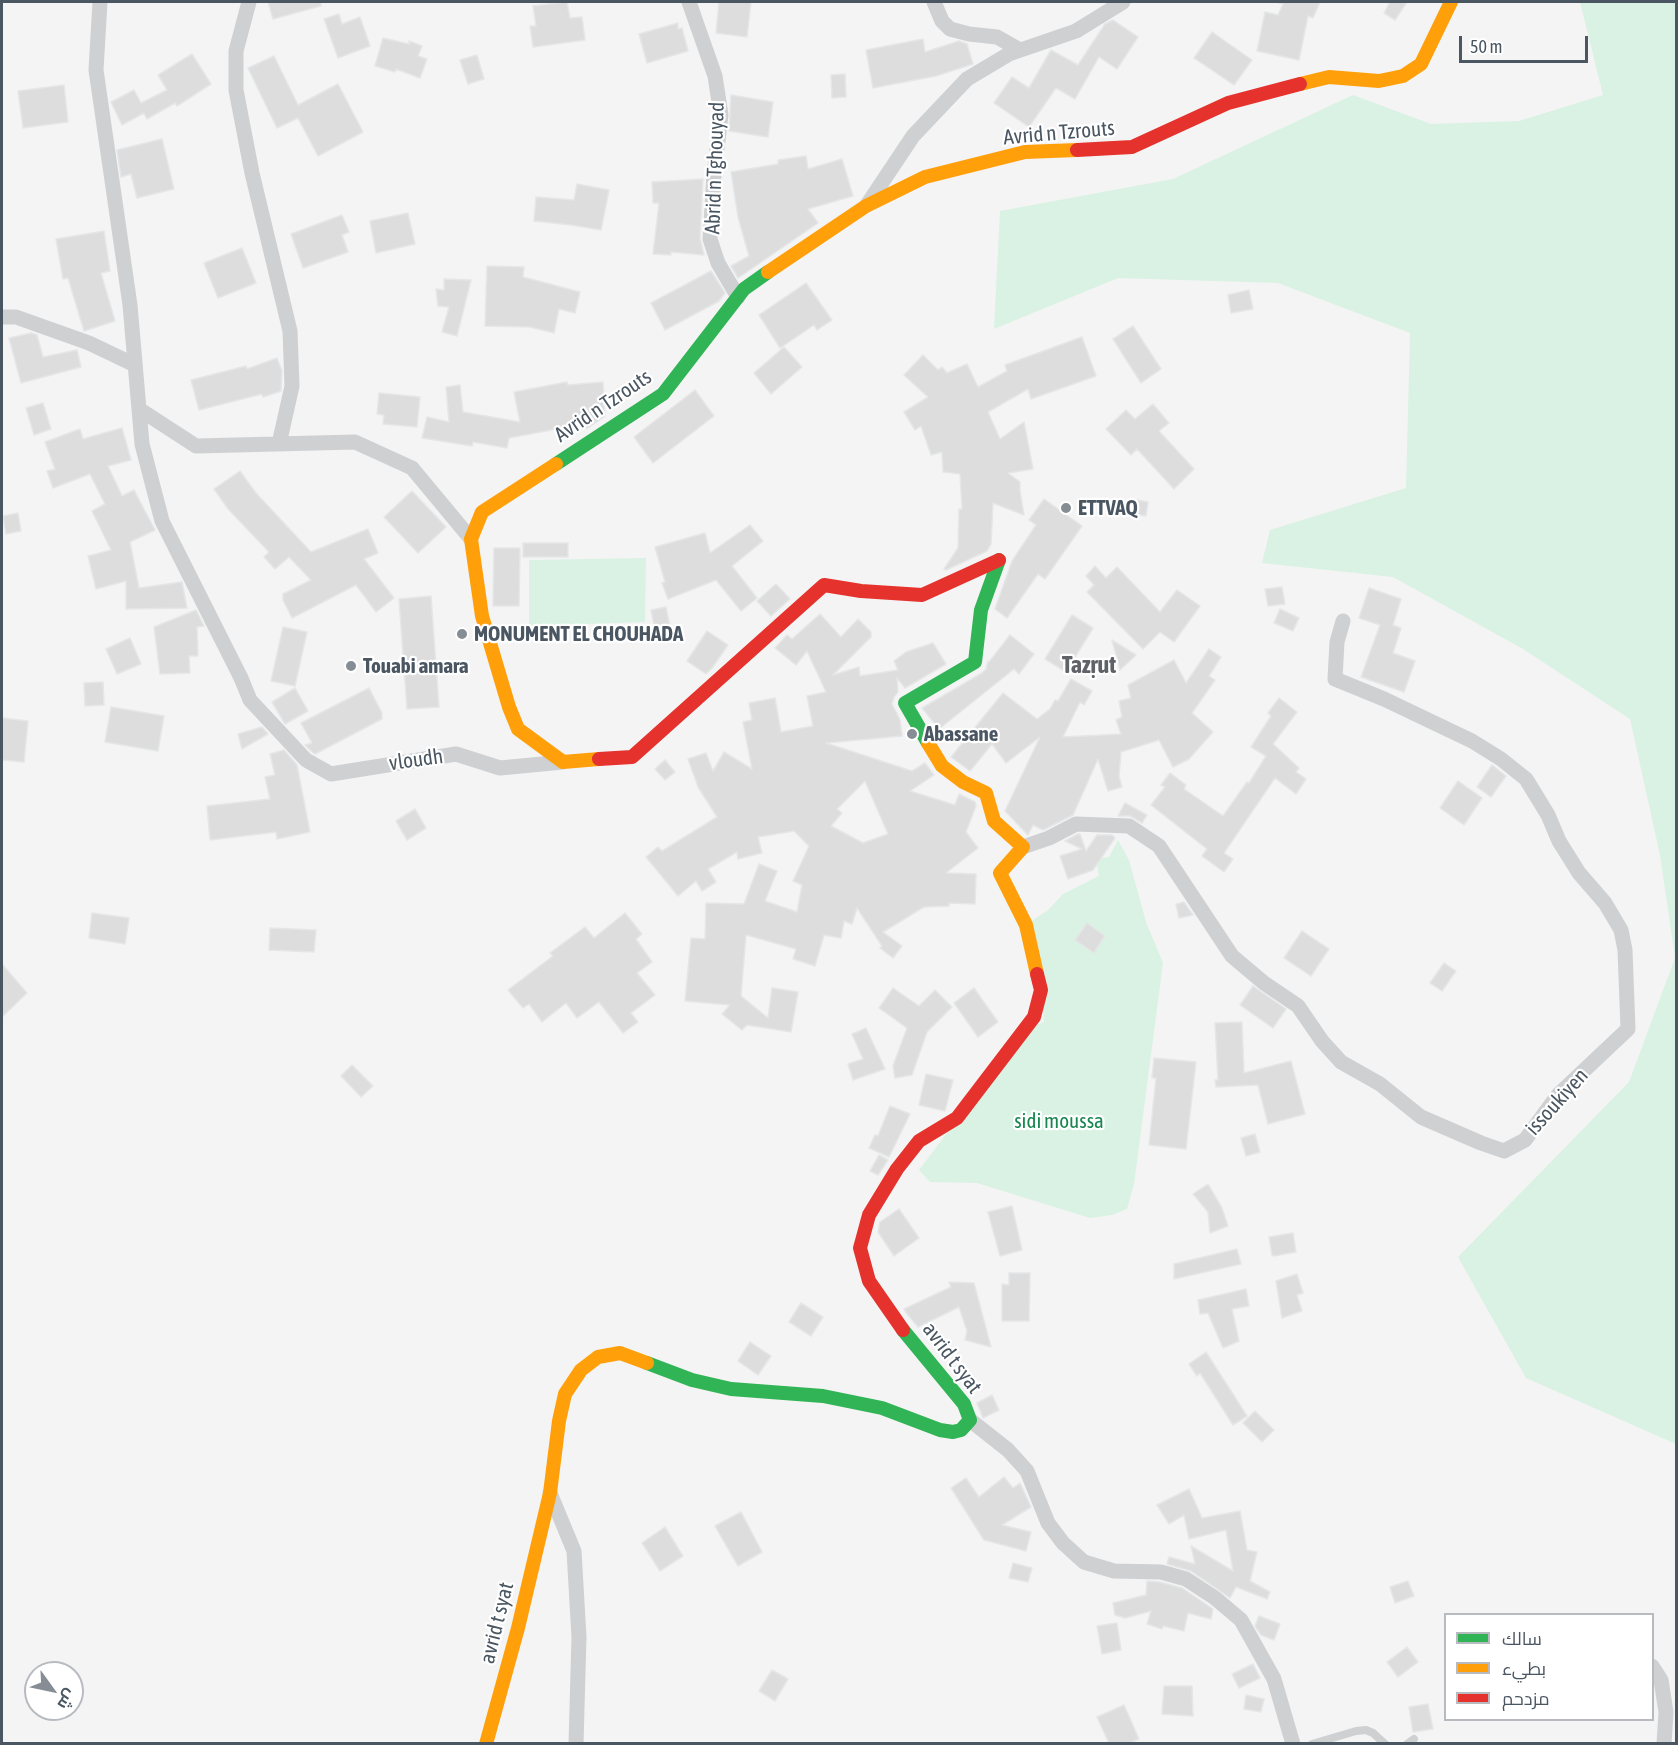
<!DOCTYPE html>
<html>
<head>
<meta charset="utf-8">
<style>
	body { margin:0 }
	#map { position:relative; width:1678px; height:1745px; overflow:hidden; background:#f4f4f4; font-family:"Asap Condensed",Cairo,sans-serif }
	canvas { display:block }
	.frame { position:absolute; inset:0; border:3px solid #4a5661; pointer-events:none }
	.legend { position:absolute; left:1444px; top:1613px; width:210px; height:108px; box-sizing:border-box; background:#fff; border:2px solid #b7bbc0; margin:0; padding:8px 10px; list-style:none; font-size:18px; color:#4a5661 }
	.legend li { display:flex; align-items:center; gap:12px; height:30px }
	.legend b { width:30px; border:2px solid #b7bbc0 }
	.north { position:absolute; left:24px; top:1661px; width:60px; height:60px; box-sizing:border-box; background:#fff; border:2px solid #b7bbc0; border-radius:50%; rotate:123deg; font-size:16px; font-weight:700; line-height:24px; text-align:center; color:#4a5661 }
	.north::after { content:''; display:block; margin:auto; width:21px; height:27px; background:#868d94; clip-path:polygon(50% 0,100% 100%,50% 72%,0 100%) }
	.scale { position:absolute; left:1459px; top:36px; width:129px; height:27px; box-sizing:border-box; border:3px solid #4a5661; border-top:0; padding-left:8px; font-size:18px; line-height:21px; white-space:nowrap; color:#4a5661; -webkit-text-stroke:4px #fff; paint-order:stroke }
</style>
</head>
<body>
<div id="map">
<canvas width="1678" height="1745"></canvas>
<div class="frame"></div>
<ul class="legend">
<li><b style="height:8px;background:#30b455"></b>سالك</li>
<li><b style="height:8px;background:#ff9f0a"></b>بطيء</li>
<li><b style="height:8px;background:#e5322d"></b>مزدحم</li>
</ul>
<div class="north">ش</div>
<div class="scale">50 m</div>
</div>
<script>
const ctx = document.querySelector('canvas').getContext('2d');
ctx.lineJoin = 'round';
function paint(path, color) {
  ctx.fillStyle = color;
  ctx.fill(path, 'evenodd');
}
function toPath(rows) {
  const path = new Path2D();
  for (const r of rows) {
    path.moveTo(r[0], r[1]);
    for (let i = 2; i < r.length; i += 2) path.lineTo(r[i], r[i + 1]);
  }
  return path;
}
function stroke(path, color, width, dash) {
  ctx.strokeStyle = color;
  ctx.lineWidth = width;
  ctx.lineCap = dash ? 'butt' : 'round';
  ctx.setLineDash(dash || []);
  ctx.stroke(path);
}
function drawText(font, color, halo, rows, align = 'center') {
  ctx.font = font + ' "Asap Condensed",sans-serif';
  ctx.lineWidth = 4.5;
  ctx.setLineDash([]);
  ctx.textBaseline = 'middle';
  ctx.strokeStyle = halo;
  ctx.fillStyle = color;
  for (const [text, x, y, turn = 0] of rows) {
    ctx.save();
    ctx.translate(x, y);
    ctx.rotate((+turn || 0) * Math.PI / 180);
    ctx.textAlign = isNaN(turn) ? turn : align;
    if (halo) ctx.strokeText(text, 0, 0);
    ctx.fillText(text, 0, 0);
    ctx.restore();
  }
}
const green = toPath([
	[1580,2,1676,2,1676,1444,1526,1378,1458,1257,1629,1082,1675,958,1660,855,1630,719,1523,649,1393,577,1262,563,1270,530,1406,488,1410,333,1278,283,1118,278,994,329,1000,211,1173,179,1353,95,1431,124,1519,121,1603,95],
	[646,558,645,622,529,626,529,560],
	[1118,840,1129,860,1146,922,1163,963,1134,1184,1127,1209,1112,1215,1090,1218,977,1183,930,1182,919,1170,1026,1029,1044,1022,1041,990,1026,925,1048,910,1063,894,1099,876,1096,859,1109,857]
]);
const building = toPath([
	[268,2,321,2,321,6,273,19,268,2],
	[567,2,570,18,582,17,585,40,533,47,530,26,536,26,533,6,567,2],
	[719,2,751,2,747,37,716,33,719,2],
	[1276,2,1320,2,1313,18,1308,16,1299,60,1257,51,1265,12,1278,15,1283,4,1276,2],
	[1390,2,1407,2,1395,20,1384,13,1390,2],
	[339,14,342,24,360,17,370,46,338,58,324,19,339,14],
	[1113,20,1138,37,1117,69,1099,57,1075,99,1056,88,1029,127,994,103,1012,77,1029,88,1051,50,1078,65,1105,24,1113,20],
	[678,23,678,29,682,28,688,51,647,63,639,34,678,23],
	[1212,32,1252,60,1234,85,1194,58,1212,32],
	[383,38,409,44,409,41,422,46,418,56,427,59,420,78,396,69,395,72,375,66,383,38],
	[923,39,925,52,959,41,967,44,973,64,936,76,873,88,866,50,923,39],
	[192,54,211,84,177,106,175,103,147,119,144,113,122,125,111,102,134,90,141,103,167,90,158,75,192,54],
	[477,55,484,79,468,84,460,60,477,55],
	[274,56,298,105,338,84,363,132,318,156,298,118,277,128,248,68,274,56],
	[845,74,846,97,832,98,831,75,845,74],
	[64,85,68,122,23,128,18,91,64,85],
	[731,95,773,102,768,137,729,131,731,95],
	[162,139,174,189,137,198,131,174,121,177,117,150,162,139],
	[806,156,808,169,842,159,853,196,808,209,818,223,738,278,731,266,749,256,738,217,731,172,778,164,778,160,806,156],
	[703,179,700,238,704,255,671,252,671,255,653,254,659,203,653,203,652,182,703,179],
	[577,184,609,190,601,230,571,225,534,221,536,197,574,200,577,184],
	[408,213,415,244,376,253,370,221,408,213],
	[342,215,349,232,342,235,348,252,303,268,291,234,342,215],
	[104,231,110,271,101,273,115,321,84,331,68,278,63,279,56,239,104,231],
	[242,248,256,283,218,298,204,263,242,248],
	[487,266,524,267,523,277,580,292,575,313,559,309,554,333,530,327,485,326,487,266],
	[711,271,725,293,719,301,665,330,651,303,711,271],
	[444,279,471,280,457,336,442,332,449,307,438,306,436,289,444,290,444,279],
	[806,283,832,320,817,330,814,325,780,348,759,315,806,283],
	[1249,290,1253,309,1231,313,1228,295,1249,290],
	[1133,326,1161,369,1141,383,1113,339,1133,326],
	[31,333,37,335,43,357,77,350,81,367,21,383,9,338,31,333],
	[1082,337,1096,376,1031,399,1028,389,988,412,1000,439,1024,422,1033,469,1008,473,1020,482,1020,491,1024,515,993,503,991,544,987,551,946,570,944,569,958,548,959,509,962,509,960,474,943,472,942,452,931,455,921,426,915,430,904,412,928,397,904,375,923,355,938,370,942,367,947,373,967,364,978,387,1007,371,1005,365,1082,337],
	[784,347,802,367,771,394,754,373,784,347],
	[277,358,282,371,281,391,263,397,262,394,199,410,191,380,246,366,247,369,277,358],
	[567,382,568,385,603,382,605,416,588,428,583,428,583,424,509,438,507,448,473,442,472,446,422,438,427,417,449,422,446,387,460,385,463,412,520,422,514,392,567,382],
	[695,390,714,416,653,463,634,437,695,390],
	[379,393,420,397,417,427,383,424,384,415,377,414,379,393],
	[43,403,51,429,34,435,26,408,43,403],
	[1153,404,1169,423,1159,431,1194,469,1174,489,1137,449,1131,455,1106,429,1126,410,1135,419,1153,404],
	[122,428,131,460,108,466,122,496,134,490,155,530,130,542,139,588,182,582,187,608,126,609,126,581,96,589,88,556,111,550,92,511,105,504,90,474,53,488,47,471,55,469,45,442,80,429,83,439,122,428],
	[240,471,256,493,311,552,368,529,378,553,364,559,394,598,376,612,356,585,292,618,283,600,283,594,311,580,289,557,275,569,264,557,269,552,228,509,214,489,240,471],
	[412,491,446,527,418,553,384,517,412,491],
	[1044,499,1082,526,1045,579,1038,574,1007,618,995,609,1012,561,1036,525,1029,520,1044,499],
	[1132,499,1148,502,1146,516,1129,513,1132,499],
	[18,513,21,531,6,534,3,516,18,513],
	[750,525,763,541,732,566,757,598,741,611,716,580,668,599,662,583,665,582,655,547,705,533,710,553,750,525],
	[523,543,568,543,568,557,523,557,523,543],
	[494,548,520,548,519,606,493,606,494,548],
	[1095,566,1106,578,1117,567,1160,612,1177,590,1200,606,1174,642,1160,632,1143,649,1087,592,1094,585,1086,576,1095,566],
	[776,584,790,599,771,616,757,601,776,584],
	[1282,587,1285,604,1268,606,1265,589,1282,587],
	[1369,588,1401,599,1393,625,1401,628,1393,653,1415,661,1404,692,1361,677,1380,625,1359,618,1369,588],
	[431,596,439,707,407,709,399,599,431,596],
	[666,607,672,637,657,640,651,610,666,607],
	[1280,609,1299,618,1293,631,1274,623,1280,609],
	[196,610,204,626,197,627,198,656,189,656,190,673,160,674,154,627,196,610],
	[820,614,841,637,858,619,871,632,871,637,833,675,859,667,860,676,898,670,894,661,906,652,933,643,946,664,905,688,897,678,898,692,894,697,892,704,900,720,902,736,826,743,912,771,925,763,934,775,910,791,955,805,959,794,975,802,976,806,966,832,978,848,946,873,976,874,975,904,949,903,949,906,924,907,883,932,902,946,893,958,880,948,882,946,857,908,852,924,844,921,841,938,824,935,815,966,793,959,796,949,746,935,741,996,768,1018,772,988,798,992,791,1032,747,1025,742,1030,722,1014,730,1005,685,1001,691,938,705,939,706,903,744,904,759,864,777,871,765,901,797,912,802,885,793,881,809,846,794,831,758,837,762,853,738,859,737,852,708,869,716,882,702,891,696,881,678,896,646,857,658,847,662,851,717,817,698,787,688,759,706,753,713,771,724,752,752,769,743,722,752,720,749,703,775,698,781,732,813,726,807,696,826,692,807,651,796,665,775,648,787,635,792,639,820,614],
	[865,781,888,834,863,843,831,826,842,813,837,809,865,781],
	[1072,615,1093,628,1066,672,1045,659,1072,615],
	[283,627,307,632,295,686,271,681,283,627],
	[707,631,728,645,712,668,706,674,687,661,707,631],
	[1010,635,1034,654,1019,674,1014,669,939,729,922,708,982,673,986,669,988,661,989,662,1010,635],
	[130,638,141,664,117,674,106,649,130,638],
	[1112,640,1136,655,1120,670,1112,640],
	[1209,649,1221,657,1209,676,1215,680,1192,713,1213,732,1189,759,1173,767,1159,740,1121,752,1119,776,1122,787,1108,791,1098,759,1073,815,1043,830,1033,825,1028,835,1005,811,1040,737,1006,763,992,744,970,771,951,757,1003,693,1037,719,1050,709,1055,700,1058,701,1071,679,1092,691,1084,705,1080,702,1063,737,1121,734,1116,720,1122,717,1119,701,1131,698,1128,685,1174,660,1186,683,1209,649],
	[103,682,104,705,85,706,84,683,103,682],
	[295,688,308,711,285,724,272,702,295,688],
	[369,688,382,713,382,719,315,754,312,752,305,745,312,743,301,723,369,688],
	[1279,698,1297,712,1273,744,1299,768,1296,772,1306,779,1296,794,1275,778,1224,853,1233,859,1224,872,1202,856,1207,849,1151,805,1165,787,1161,785,1170,773,1186,785,1184,789,1223,816,1247,782,1249,783,1266,756,1251,747,1271,716,1268,713,1279,698],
	[111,707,164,716,158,751,105,742,111,707],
	[2,718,28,721,24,762,2,760,2,718],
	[262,727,268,734,242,749,238,734,262,727],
	[284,750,297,765,310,832,277,839,276,832,210,840,207,806,270,799,265,777,275,775,270,754,284,750],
	[665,760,675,772,665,780,655,769,665,760],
	[1492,765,1506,776,1491,797,1477,787,1492,765],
	[1458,781,1482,798,1464,825,1440,808,1458,781],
	[1125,803,1147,815,1142,823,1130,816,1118,816,1125,803],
	[415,809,426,828,407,840,396,821,415,809],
	[1078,834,1080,834,1086,851,1097,835,1112,835,1115,838,1093,870,1068,879,1060,856,1082,849,1065,841,1078,834],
	[1184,902,1193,915,1179,918,1176,904,1184,902],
	[92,913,129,918,125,944,89,938,92,913],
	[625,913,642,934,636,939,652,962,637,973,655,995,631,1013,638,1022,623,1033,599,1002,577,1018,566,1003,542,1022,529,1004,523,1008,508,990,553,956,550,953,585,927,594,938,625,913],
	[1087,923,1105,936,1094,953,1075,940,1087,923],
	[270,928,316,930,314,952,269,950,270,928],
	[1302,931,1329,949,1311,976,1284,958,1302,931],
	[1444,963,1456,971,1442,991,1430,983,1444,963],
	[2,964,27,993,2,1017,2,964],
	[1253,986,1286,1009,1273,1028,1240,1005,1253,986],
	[893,988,919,1006,935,990,952,1007,927,1032,912,1075,895,1078,893,1066,907,1028,879,1008,893,988],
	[974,988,998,1022,978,1037,954,1003,974,988],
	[1242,1022,1244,1073,1291,1061,1305,1114,1268,1124,1258,1085,1216,1087,1215,1080,1218,1080,1215,1023,1242,1022],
	[866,1028,885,1069,853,1080,848,1064,863,1059,852,1034,866,1028],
	[1154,1058,1196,1062,1186,1149,1149,1145,1156,1078,1152,1078,1154,1058],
	[352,1065,373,1086,361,1097,341,1076,352,1065],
	[926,1074,953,1080,945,1111,919,1105,926,1074],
	[890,1106,910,1114,889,1157,869,1148,875,1135,878,1136,890,1106],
	[1255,1134,1260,1152,1246,1156,1241,1138,1255,1134],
	[879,1155,888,1160,878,1175,870,1171,879,1155],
	[1208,1184,1222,1208,1228,1226,1210,1233,1208,1212,1193,1194,1208,1184],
	[1012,1206,1022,1250,1000,1256,988,1212,1012,1206],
	[899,1209,919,1238,894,1256,878,1232,880,1222,899,1209],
	[1293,1233,1296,1252,1274,1256,1272,1255,1269,1237,1293,1233],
	[1237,1249,1241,1264,1174,1279,1174,1264,1237,1249],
	[1009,1273,1030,1273,1029,1321,1002,1321,1002,1284,1009,1285,1009,1273],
	[1297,1274,1303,1293,1297,1295,1302,1311,1282,1318,1276,1281,1297,1274],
	[949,1282,974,1283,991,1347,965,1340,967,1331,959,1307,918,1327,907,1314,904,1309,951,1287,949,1282],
	[1246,1289,1249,1306,1232,1309,1239,1341,1223,1348,1208,1313,1200,1314,1198,1300,1246,1289],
	[801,1303,823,1317,811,1336,789,1322,801,1303],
	[750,1342,771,1356,758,1375,738,1361,750,1342],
	[1206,1352,1247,1416,1233,1425,1200,1373,1197,1376,1189,1364,1206,1352],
	[992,1395,999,1410,983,1418,977,1403,992,1395],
	[1255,1411,1274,1430,1262,1442,1243,1423,1255,1411],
	[1004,1477,1013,1488,1020,1483,1031,1507,1002,1525,1031,1532,1026,1551,984,1540,951,1488,966,1478,979,1497,1004,1477],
	[1189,1489,1202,1518,1240,1511,1247,1550,1257,1552,1250,1581,1270,1592,1267,1599,1236,1587,1230,1598,1191,1571,1167,1564,1169,1557,1195,1564,1191,1546,1233,1571,1226,1530,1189,1539,1184,1515,1169,1524,1157,1505,1189,1489],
	[741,1512,762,1552,738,1566,715,1526,741,1512],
	[665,1527,683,1556,660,1571,642,1543,665,1527],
	[1013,1563,1032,1568,1028,1582,1009,1578,1013,1563],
	[1147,1581,1160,1582,1182,1588,1213,1609,1211,1619,1188,1613,1184,1631,1163,1626,1162,1629,1147,1624,1151,1611,1125,1618,1115,1615,1113,1603,1146,1595,1147,1581],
	[1408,1581,1414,1596,1395,1603,1390,1587,1408,1581],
	[1259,1616,1280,1624,1274,1640,1261,1635,1255,1626,1259,1616],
	[1117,1623,1121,1650,1102,1654,1097,1626,1117,1623],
	[1407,1647,1418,1662,1398,1677,1387,1662,1407,1647],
	[1253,1664,1260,1678,1239,1688,1232,1674,1253,1664],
	[772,1670,788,1679,775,1701,759,1691,772,1670],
	[1164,1686,1192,1686,1193,1716,1162,1714,1164,1686],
	[1246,1695,1264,1699,1261,1712,1244,1709,1246,1695],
	[1428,1704,1433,1729,1413,1732,1409,1707,1428,1704],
	[1124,1705,1139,1739,1129,1743,1109,1743,1097,1717,1124,1705]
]);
const lane = toPath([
	[1312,1744,1356,1731,1366,1730,1373,1733,1385,1744],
	[1407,1744,1414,1739]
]);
const street = toPath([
	[100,2,96,70,130,305,142,444,162,521,241,678,250,700,306,760,331,774,456,754,500,768,563,762],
	[249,2,236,51,236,90,252,173,290,331,292,386,279,444],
	[689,2,715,76,721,115,714,175,710,239,718,263,738,297],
	[934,2,942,21,950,29,969,34,997,37,1020,50],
	[867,205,913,136,967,79,1009,54,1076,31,1123,2],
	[2,317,16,317,89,343,135,365],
	[139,409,196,446,355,442,412,468,471,539],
	[1023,847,1049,838,1076,824,1129,826,1159,846,1232,956,1264,983,1298,1006,1322,1041,1341,1062,1380,1084,1421,1117,1481,1143,1504,1151,1525,1140,1558,1095,1628,1029,1625,950,1621,930,1605,903,1579,873,1559,841,1548,815,1526,779,1501,759,1472,741,1384,699,1335,679,1337,642,1343,621],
	[970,1420,1008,1450,1027,1471,1048,1523,1063,1543,1084,1562,1114,1571,1161,1572,1186,1579,1215,1598,1241,1620,1274,1679,1293,1744],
	[550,1493,574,1551,579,1637,576,1744],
	[1652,1666,1661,1680,1666,1712,1664,1744]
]);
const fast = toPath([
	[556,464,663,394,744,289,768,272],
	[928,743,905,703,975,662,981,610,999,560],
	[647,1363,692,1380,731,1389,823,1396,882,1408,940,1430,953,1432,961,1430,970,1420,964,1404,903,1330]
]);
const slow = toPath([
	[1300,84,1329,77,1379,81,1403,76,1421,64,1451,2],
	[768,272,866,206,925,177,1025,152,1077,150],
	[556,464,482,512,471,539,482,616,509,707,518,729,563,762,599,759],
	[928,743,942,766,963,782,986,793,994,821,1023,847,1000,873,1026,925,1037,974],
	[486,1744,518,1628,550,1493,559,1421,565,1394,581,1370,598,1357,620,1353,647,1363]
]);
const jam = toPath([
	[1077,150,1132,147,1228,103,1300,84],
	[599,759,632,757,824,585,861,591,922,595,999,560],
	[903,1330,869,1281,860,1248,869,1215,897,1169,919,1141,957,1118,1034,1017,1041,990,1037,974]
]);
const markers = [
	[1066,508,6,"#868d94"],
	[462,634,6,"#868d94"],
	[351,666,6,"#868d94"],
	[912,734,6,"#868d94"]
];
const streetNames = [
	["Avrid n Tzrouts",1059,133,-5],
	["Abrid n Tghouyad",715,168,-88],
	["Avrid n Tzrouts",603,406,-34],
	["vloudh",416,760,-8],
	["issoukiyen",1557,1102,-48],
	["avrid t syat",952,1358,53],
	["avrid t syat",497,1623,-76]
];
const poiNames = [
	["ETTVAQ",1078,508],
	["MONUMENT EL CHOUHADA",474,634],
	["Touabi amara",363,666],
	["Abassane",924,734]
];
const parkNames = [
	["sidi moussa",1059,1121]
];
const quarterNames = [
	["Tazṛut",1089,665]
];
paint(green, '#d9f2e3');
paint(building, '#ddddde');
stroke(building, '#e5e6e7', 1.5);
stroke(lane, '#ced0d2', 8);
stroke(street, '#ced0d2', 15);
stroke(fast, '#30b455', 14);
stroke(slow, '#ff9f0a', 14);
stroke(jam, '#e5322d', 14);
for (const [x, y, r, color] of markers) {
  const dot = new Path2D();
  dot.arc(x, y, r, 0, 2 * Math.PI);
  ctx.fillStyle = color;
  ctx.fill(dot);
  stroke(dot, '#fff', 2);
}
drawText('21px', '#4a5661', '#fff', streetNames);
drawText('bold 21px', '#4a5661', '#fff', poiNames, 'left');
drawText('21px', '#17864f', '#fff', parkNames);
drawText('bold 24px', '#5f6368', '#fff', quarterNames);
</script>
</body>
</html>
